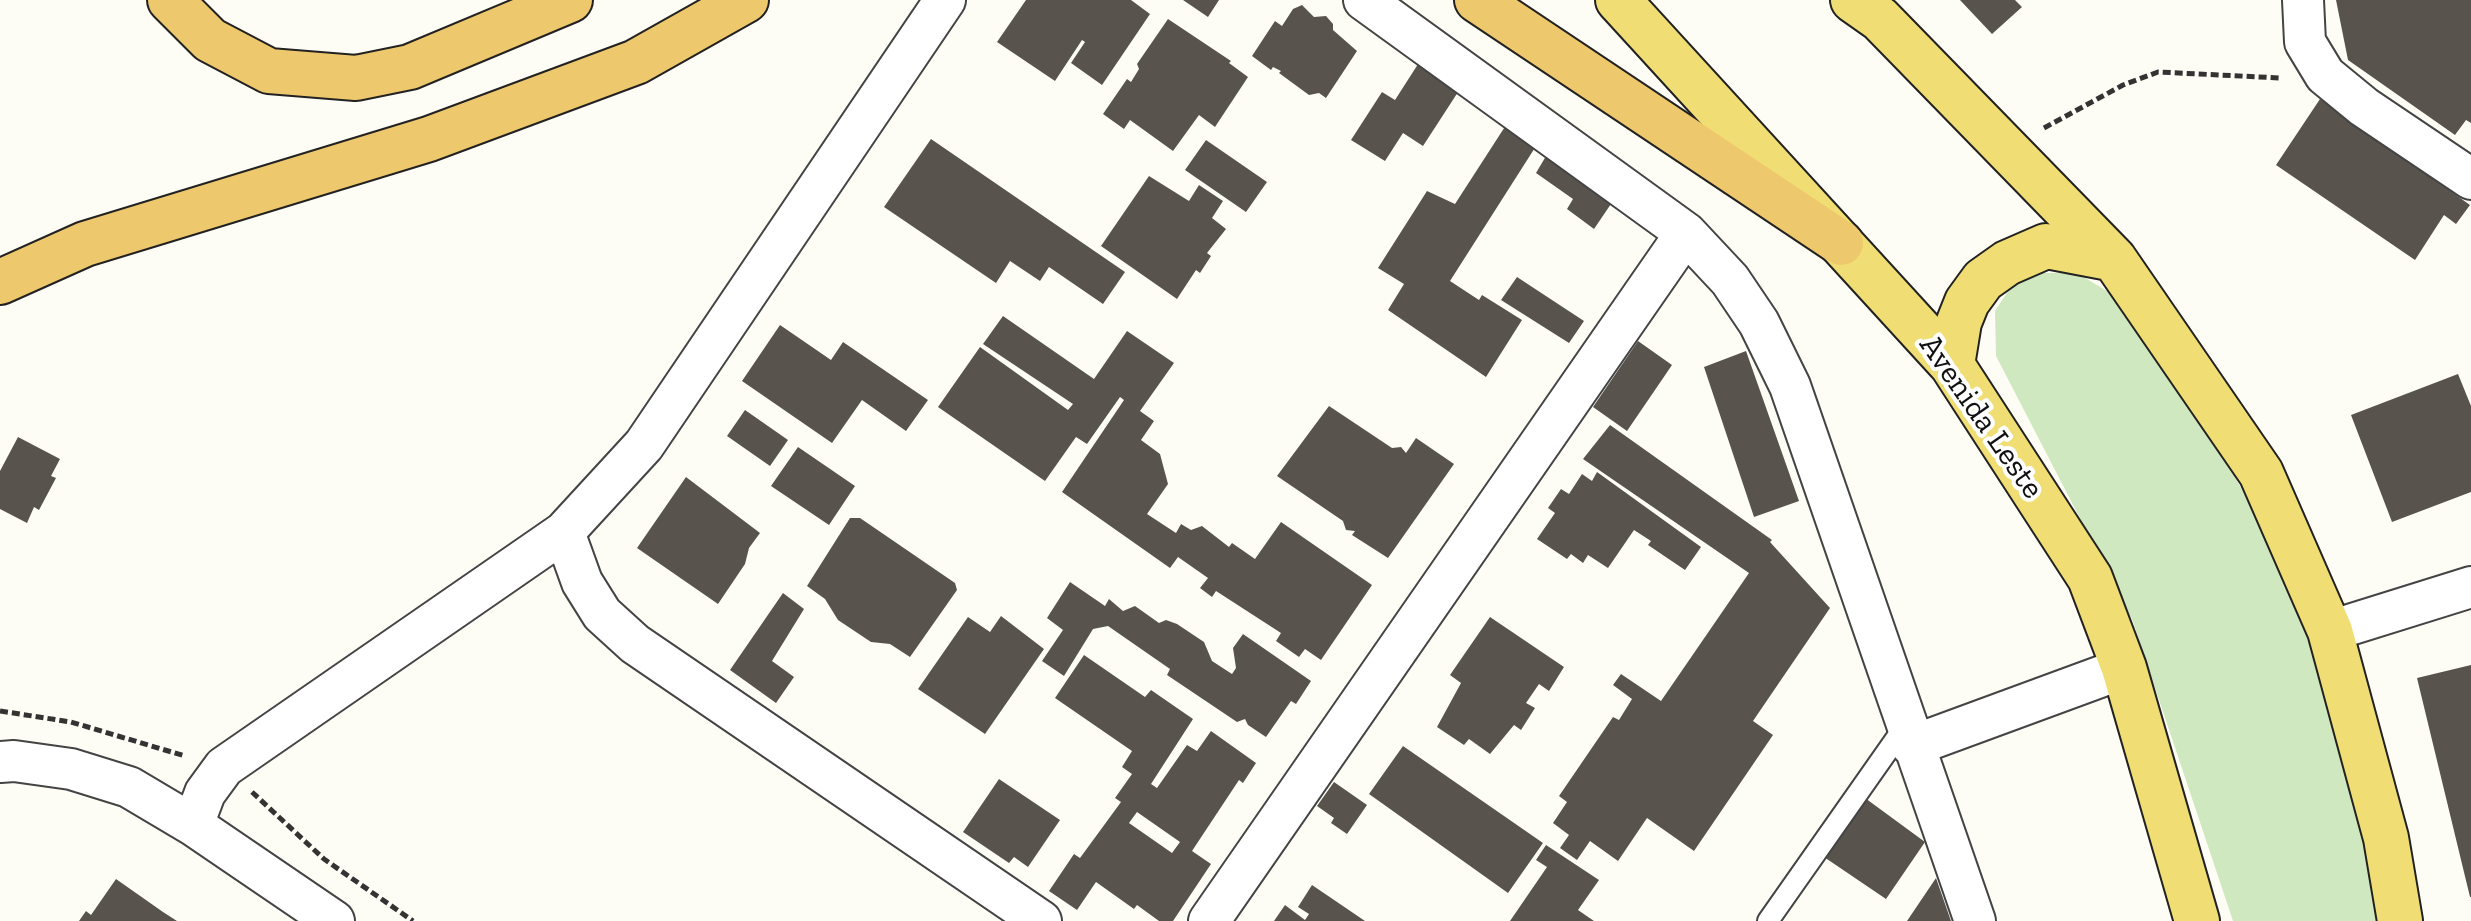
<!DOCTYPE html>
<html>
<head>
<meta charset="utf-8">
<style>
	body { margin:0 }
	canvas { display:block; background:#fefdf5 }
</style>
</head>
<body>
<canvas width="2471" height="921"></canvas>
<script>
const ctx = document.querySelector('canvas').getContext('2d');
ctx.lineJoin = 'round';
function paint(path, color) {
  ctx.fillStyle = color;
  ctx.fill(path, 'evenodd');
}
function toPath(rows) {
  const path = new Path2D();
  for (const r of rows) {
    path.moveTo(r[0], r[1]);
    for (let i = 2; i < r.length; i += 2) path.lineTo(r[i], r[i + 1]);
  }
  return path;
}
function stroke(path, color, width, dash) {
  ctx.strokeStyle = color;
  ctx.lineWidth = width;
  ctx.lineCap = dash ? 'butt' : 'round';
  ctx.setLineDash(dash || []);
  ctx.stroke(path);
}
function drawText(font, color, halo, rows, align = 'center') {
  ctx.font = font + ' "Zilla Slab",serif';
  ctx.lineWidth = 8;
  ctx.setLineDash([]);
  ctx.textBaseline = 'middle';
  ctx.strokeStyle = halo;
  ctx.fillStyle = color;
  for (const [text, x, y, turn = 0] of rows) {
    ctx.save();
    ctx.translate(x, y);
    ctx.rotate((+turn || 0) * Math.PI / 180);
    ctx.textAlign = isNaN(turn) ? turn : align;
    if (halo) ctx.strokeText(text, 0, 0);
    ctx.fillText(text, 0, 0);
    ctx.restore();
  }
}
const green = toPath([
	[2020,273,2077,273,2112,294,2223,456,2272,543,2318,665,2363,839,2379,921,2233,921,2132,619,1996,356,1995,311]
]);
const building = toPath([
	[1026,0,1131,0,1150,14,1102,85,1071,63,1085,42,1082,40,1055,81,997,42],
	[1183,0,1219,0,1208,17],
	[1960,0,2015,0,2022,7,1992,34],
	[2336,0,2471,0,2471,123,2466,120,2455,135,2348,60],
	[1302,5,1314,17,1326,16,1333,24,1333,30,1357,51,1326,98,1319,93,1309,95,1279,73,1281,71,1273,67,1271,70,1252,56,1275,21,1282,26,1293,9],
	[1168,19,1231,61,1229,63,1248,77,1215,127,1199,115,1173,151,1130,120,1124,129,1103,114,1127,79,1131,82,1139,69,1137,64],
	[1420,61,1460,89,1423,146,1403,133,1385,161,1351,140,1382,92,1395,100],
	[2320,99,2470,205,2456,224,2444,215,2415,260,2276,165],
	[1508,122,1538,143,1450,281,1479,300,1482,295,1522,320,1486,377,1388,310,1404,284,1378,268,1427,191,1455,204],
	[931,139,1125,272,1103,304,1049,267,1040,281,1010,261,996,283,884,207],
	[1206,140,1267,182,1246,212,1185,170],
	[1549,151,1615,198,1594,229,1567,209,1573,199,1536,173],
	[1149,176,1189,201,1199,185,1223,201,1212,218,1226,229,1207,253,1211,256,1200,273,1196,270,1177,299,1101,246],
	[1517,277,1584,321,1569,343,1501,300],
	[1003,316,1094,379,1127,331,1174,363,1140,411,1154,421,1141,440,1160,454,1168,484,1147,514,1176,533,1181,524,1191,530,1202,526,1229,547,1232,543,1255,559,1281,522,1372,585,1321,660,1305,649,1299,657,1276,641,1281,633,1216,591,1212,597,1200,588,1208,578,1178,557,1170,568,1062,492,1124,400,1120,397,1087,444,1076,437,1045,481,938,407,980,347,1068,410,1073,404,983,344],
	[780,325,831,360,843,342,928,400,906,431,862,400,832,443,742,381],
	[1638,341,1672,365,1627,431,1593,407],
	[1746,351,1799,501,1754,517,1704,367],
	[2458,374,2471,406,2471,492,2392,522,2351,415],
	[1329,406,1392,448,1401,447,1406,453,1416,438,1454,464,1388,558,1352,535,1355,531,1346,530,1343,521,1277,476],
	[745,410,788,440,770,466,727,436],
	[1610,425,1772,540,1770,542,1830,608,1753,721,1773,735,1694,851,1647,818,1618,861,1590,841,1577,860,1560,848,1569,835,1553,823,1567,802,1559,796,1613,717,1619,720,1632,699,1613,685,1621,674,1661,701,1749,573,1583,459],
	[18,437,60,459,51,476,56,478,39,510,34,507,27,523,0,509,0,471],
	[798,447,855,486,829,525,771,486],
	[1597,472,1701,547,1685,570,1648,545,1651,541,1634,530,1608,568,1588,555,1583,563,1571,554,1567,559,1537,539,1555,513,1548,508,1561,489,1569,494,1582,474,1592,481],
	[686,477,760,533,749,548,745,564,718,604,637,548],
	[850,518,860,518,955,583,957,590,910,657,890,644,871,642,838,620,825,599,807,586],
	[1070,582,1105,606,1109,599,1123,611,1135,606,1159,623,1166,620,1177,624,1204,642,1212,661,1232,674,1236,668,1233,648,1243,634,1311,681,1296,704,1291,701,1266,737,1248,725,1245,719,1237,722,1167,675,1170,669,1108,626,1093,629,1064,676,1042,661,1063,630,1047,618],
	[783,593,804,609,772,661,794,677,776,703,730,670],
	[1001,616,1044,649,985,734,918,689,968,617,990,632],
	[1490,617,1564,667,1549,691,1539,684,1526,703,1535,708,1521,730,1514,725,1490,754,1469,739,1464,745,1437,727,1461,683,1450,675],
	[1084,655,1145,697,1151,690,1193,719,1151,784,1157,788,1187,745,1197,751,1211,731,1256,763,1243,783,1239,780,1192,851,1211,864,1173,921,1159,921,1137,905,1134,909,1096,882,1077,910,1049,891,1074,854,1080,858,1121,802,1115,798,1132,774,1122,767,1132,751,1055,698],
	[1137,812,1180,842,1172,853,1129,823],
	[2471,665,2471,897,2470,897,2417,678],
	[1403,746,1543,843,1508,893,1369,794],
	[999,779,1060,820,1028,867,1014,857,1009,863,963,832],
	[1334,782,1367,805,1347,834,1331,823,1334,818,1317,806],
	[1865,798,1925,842,1886,899,1824,857],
	[1546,845,1599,880,1578,910,1594,921,1510,921,1547,867,1536,860],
	[1936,878,1951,921,1907,921],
	[116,879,163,912,177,921,79,921,86,911,91,915],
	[1312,885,1365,921,1274,921,1285,905,1305,920,1309,914,1298,907]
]);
const path = toPath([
	[2044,128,2123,85,2158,72,2281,78],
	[0,711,71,722,185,756],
	[252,792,324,859,413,921]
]);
const service = toPath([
	[1768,921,1905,726]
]);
const minor = toPath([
	[1364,0,1686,233,1730,280,1759,323,1790,386,1975,921],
	[2303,0,2305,42,2325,75,2364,107,2471,179],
	[564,532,582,582,602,614,635,644,1041,921],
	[2330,631,2471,587],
	[1912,746,2124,668],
	[0,762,14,761,71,769,129,787,193,825,334,921],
	[193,825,205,793,224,767,564,532,644,445,945,0],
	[1209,921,1686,233]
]);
const primary = toPath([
	[1618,0,1952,365,2090,578,2124,668,2197,921],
	[1853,0,1880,19,2114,259,2261,473,2330,631,2386,838,2400,921],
	[1952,365,1959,322,1967,302,1983,280,2007,263,2046,246,2114,259]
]);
const trunk = toPath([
	[170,0,210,40,269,71,356,78,410,67,570,0],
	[1477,0,1841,243],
	[0,282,85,244,429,139,636,62,746,0]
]);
const streetNames = [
	["Avenida Leste",1981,417,55]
];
paint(green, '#d0e8bf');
paint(building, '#59534e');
stroke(service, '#444', 24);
stroke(minor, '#444', 44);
stroke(primary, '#222', 48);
stroke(trunk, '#222', 48);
stroke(path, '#333', 5, [8, 4]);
stroke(service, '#fff', 20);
stroke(minor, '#fff', 40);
stroke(primary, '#f0de74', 44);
stroke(trunk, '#eec86d', 44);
drawText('32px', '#111', '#fff', streetNames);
</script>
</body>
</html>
